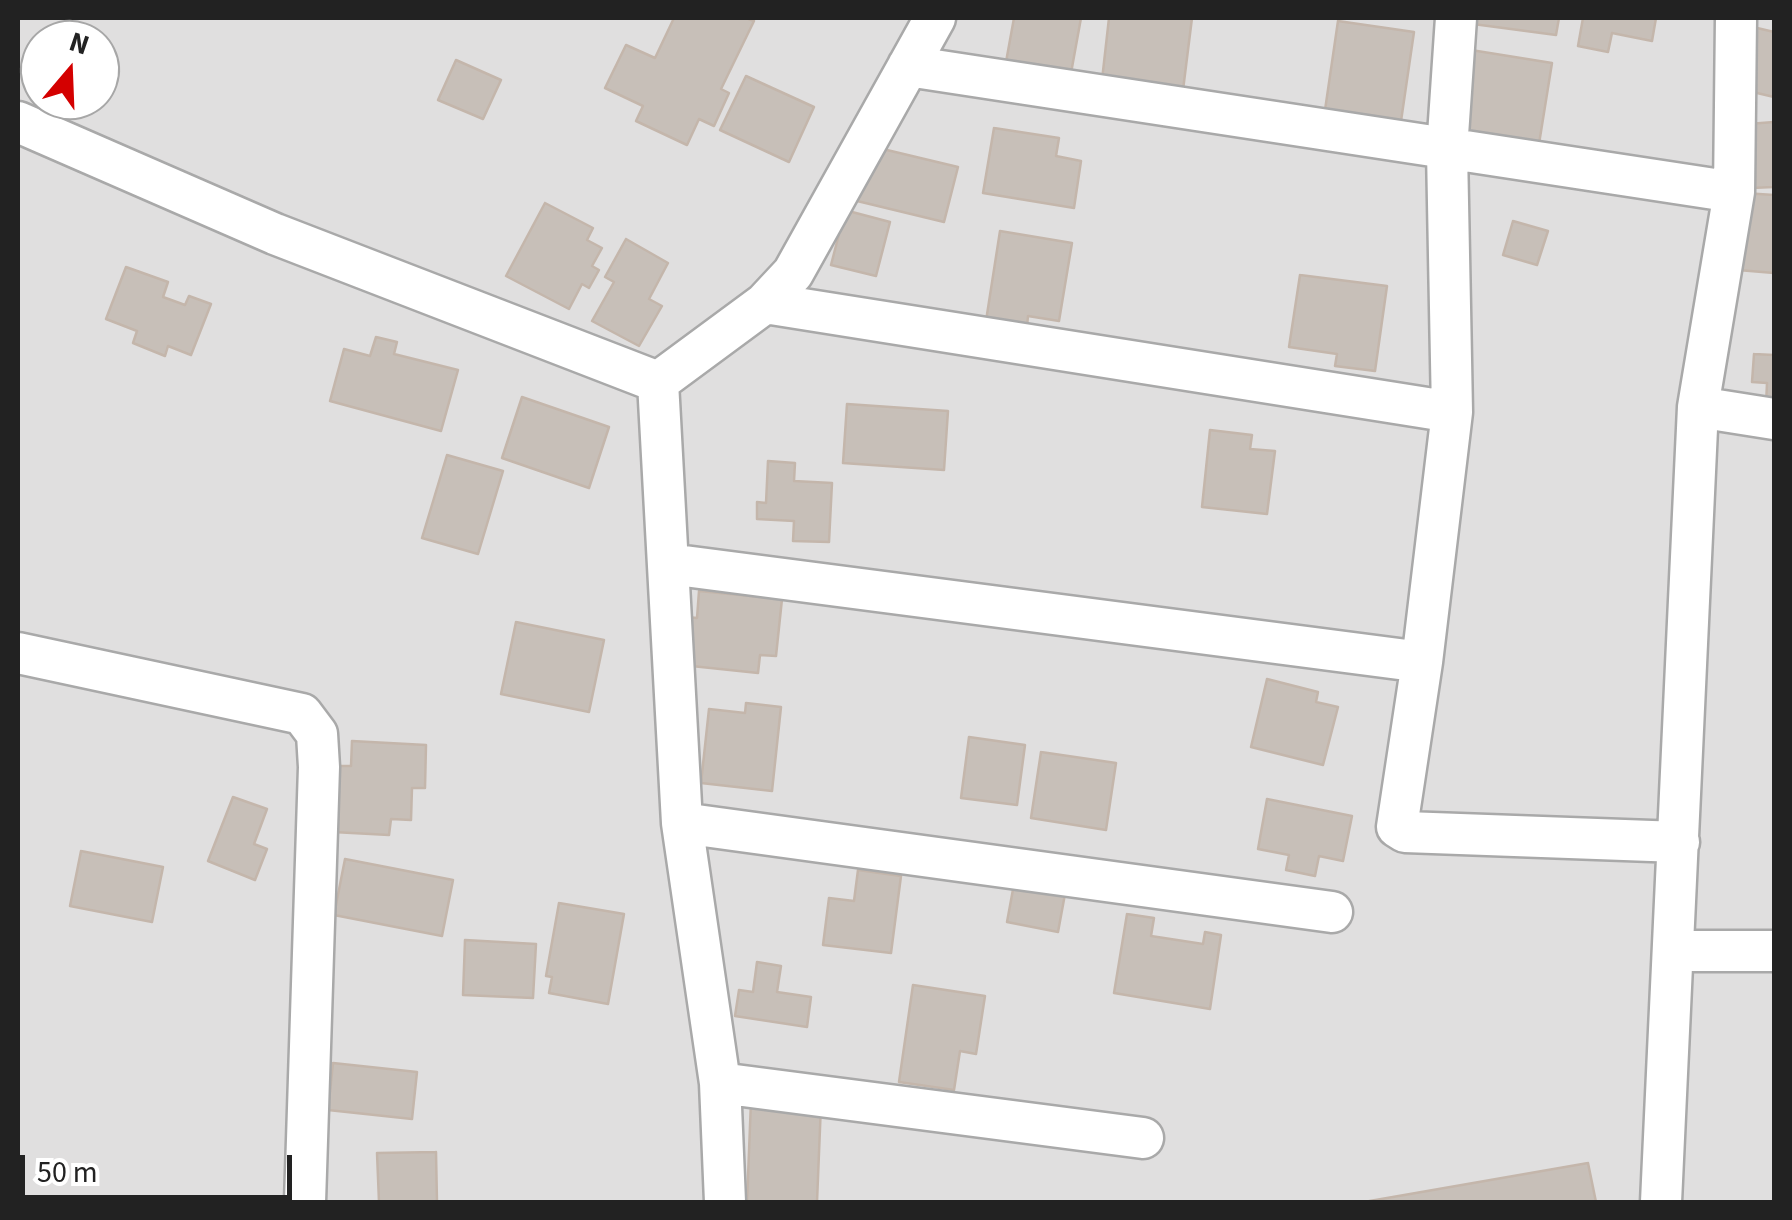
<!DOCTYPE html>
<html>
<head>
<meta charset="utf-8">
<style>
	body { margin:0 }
	#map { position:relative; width:1792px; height:1220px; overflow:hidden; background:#f2efe9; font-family:"Source Sans 3",sans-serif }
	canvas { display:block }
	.frame { position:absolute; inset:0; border:20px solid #222; pointer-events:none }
	.north { position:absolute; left:20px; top:20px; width:100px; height:100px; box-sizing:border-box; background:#fff; border:2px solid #a7a7a7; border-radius:50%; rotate:19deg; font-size:28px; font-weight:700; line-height:40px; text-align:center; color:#222 }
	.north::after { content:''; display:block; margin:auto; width:35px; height:45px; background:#d40000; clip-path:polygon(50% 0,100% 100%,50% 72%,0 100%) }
	.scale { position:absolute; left:20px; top:1155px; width:272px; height:45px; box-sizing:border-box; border:5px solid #222; border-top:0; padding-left:12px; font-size:30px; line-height:35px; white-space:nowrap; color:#222; -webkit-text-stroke:8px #fff; paint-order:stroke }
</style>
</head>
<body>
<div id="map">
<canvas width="1792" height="1220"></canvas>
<div class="frame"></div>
<div class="north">N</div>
<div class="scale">50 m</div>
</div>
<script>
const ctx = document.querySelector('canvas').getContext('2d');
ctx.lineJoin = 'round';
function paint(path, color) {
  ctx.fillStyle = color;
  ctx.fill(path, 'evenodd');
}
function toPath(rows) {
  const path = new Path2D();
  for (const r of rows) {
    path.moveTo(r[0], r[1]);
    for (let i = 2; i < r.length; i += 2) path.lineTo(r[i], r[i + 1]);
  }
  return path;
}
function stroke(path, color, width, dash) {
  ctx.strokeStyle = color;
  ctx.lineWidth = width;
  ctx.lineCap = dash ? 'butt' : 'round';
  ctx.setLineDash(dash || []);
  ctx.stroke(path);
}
const residential = toPath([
	[18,18,1774,18,1774,1202,18,1202],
	[40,40,100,40,100,100,40,100]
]);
const building = toPath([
	[674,18,746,18,754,21,721,89,729,93,714,126,699,119,687,145,636,121,643,106,605,88,626,45,655,58,674,18],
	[1014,18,1081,18,1069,84,1004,73,1014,18],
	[1109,18,1192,18,1182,98,1101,89,1109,18],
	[1459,18,1559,18,1556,35,1458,22,1459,18],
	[1583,18,1656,18,1652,41,1612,33,1608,52,1578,46,1583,18],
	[1338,21,1414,32,1400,128,1324,117,1338,21],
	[1753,27,1774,32,1774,97,1740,89,1753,27],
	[1471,50,1552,63,1538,150,1458,136,1471,50],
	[456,60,501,80,483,119,438,100,456,60],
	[746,76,814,107,789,162,720,130,746,76],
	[1774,122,1774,187,1751,188,1748,124,1774,122],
	[994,128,1059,138,1056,156,1081,161,1074,208,983,193,994,128],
	[866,145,958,167,944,222,853,200,866,145],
	[1744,193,1774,195,1774,273,1738,270,1744,193],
	[545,203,593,228,587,240,602,248,592,266,599,270,589,288,582,284,569,309,506,276,545,203],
	[837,208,890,222,876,276,831,265,839,234,832,233,837,208],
	[1513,221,1548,231,1537,265,1503,255,1513,221],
	[1000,231,1072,243,1059,321,1028,316,1027,327,986,321,1000,231],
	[626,239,668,263,649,299,662,306,639,346,592,321,614,282,605,277,626,239],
	[126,267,168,282,163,297,185,305,189,296,211,304,191,355,168,346,165,356,133,343,137,331,106,319,126,267],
	[1300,275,1387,286,1375,371,1335,366,1337,354,1289,347,1300,275],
	[376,337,397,342,394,354,458,370,441,431,330,401,344,349,370,356,376,337],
	[1754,354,1774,355,1774,405,1766,405,1767,383,1752,382,1754,354],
	[522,397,609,427,589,488,502,458,522,397],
	[847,404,948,411,944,470,843,463,847,404],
	[1210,430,1252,435,1250,449,1275,451,1267,514,1202,507,1210,430],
	[447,455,503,471,478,554,422,538,447,455],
	[768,461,795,463,794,481,832,483,829,542,793,541,794,521,757,519,757,502,766,503,768,461],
	[699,591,782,599,776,656,760,655,758,673,682,665,687,617,697,618,699,591],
	[516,622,604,640,589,712,501,694,516,622],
	[1267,679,1318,692,1316,702,1338,707,1323,765,1251,747,1267,679],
	[746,703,781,707,772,791,701,783,709,709,745,713,746,703],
	[969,737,1025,745,1017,805,961,798,969,737],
	[352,741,426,745,425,788,412,788,411,820,391,819,389,835,333,832,336,766,351,766,352,741],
	[1041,752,1116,763,1106,830,1031,818,1041,752],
	[233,797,267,809,254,844,267,849,255,880,208,861,233,797],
	[1267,799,1352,816,1343,861,1319,856,1315,876,1286,870,1289,855,1258,849,1267,799],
	[81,851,163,867,152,922,70,906,81,851],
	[345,859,453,880,442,936,334,915,345,859],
	[858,870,901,876,891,953,823,945,829,898,854,901,858,870],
	[1014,884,1065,894,1058,932,1007,922,1014,884],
	[559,903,624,914,608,1004,549,993,552,977,546,976,559,903],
	[1127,914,1154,918,1151,936,1203,944,1205,932,1221,935,1210,1009,1114,993,1127,914],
	[465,940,536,944,533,998,463,995,465,940],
	[757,962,781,966,777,992,811,997,807,1027,735,1016,739,990,753,992,757,962],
	[913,985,985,996,976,1054,960,1051,954,1090,899,1082,913,985],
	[333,1063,417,1072,412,1119,328,1110,333,1063],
	[751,1101,821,1104,817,1202,747,1202,751,1101],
	[436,1152,437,1202,379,1202,377,1153,436,1152],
	[1588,1163,1596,1202,1364,1202,1588,1163]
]);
const street = toPath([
	[908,66,1734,192],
	[18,122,275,234,658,382],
	[765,303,1452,412],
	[1698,407,1774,419],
	[669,564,1422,662,1452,412,1447,150,1456,18],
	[18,653,302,714,317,734,319,767,305,1202],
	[1422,662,1397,827,1405,832,1679,842],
	[682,823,1332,912],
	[1674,951,1774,951],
	[720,1083,1143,1138],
	[725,1202,720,1083,682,823,658,382,765,303,793,273,935,18],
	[1661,1202,1698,407,1734,192,1736,18]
]);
paint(residential, '#e0dfdf');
paint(building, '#c7bfb8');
stroke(building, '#c4b6ab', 2.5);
stroke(street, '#a9a9a9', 45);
stroke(street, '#fff', 40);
</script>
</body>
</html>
